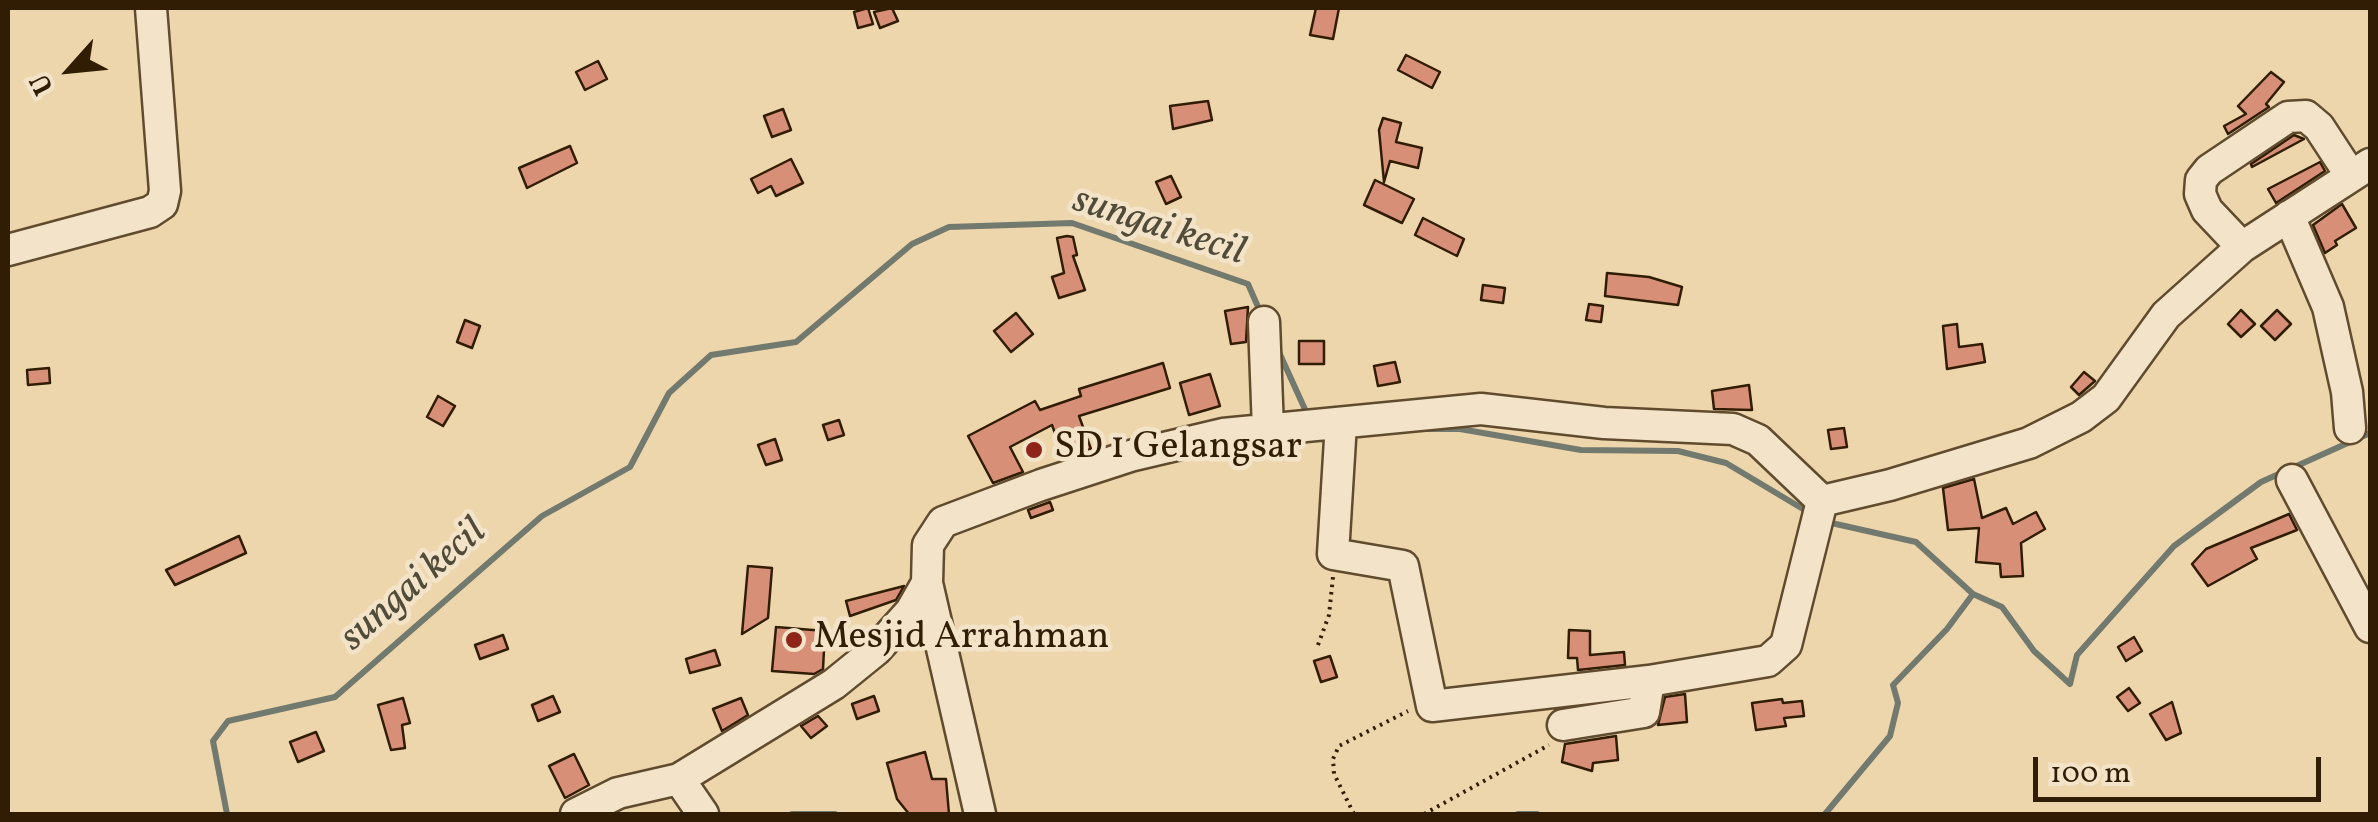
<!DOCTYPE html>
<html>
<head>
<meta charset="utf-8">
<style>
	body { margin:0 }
	#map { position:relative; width:2378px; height:822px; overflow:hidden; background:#edd6ac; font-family:Vollkorn,serif }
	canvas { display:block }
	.frame { position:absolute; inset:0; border:10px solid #311d04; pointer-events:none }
	.north { position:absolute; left:20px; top:20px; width:100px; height:100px; -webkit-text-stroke:8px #f3e4c9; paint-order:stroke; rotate:243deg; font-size:28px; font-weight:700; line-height:40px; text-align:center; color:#311d04 }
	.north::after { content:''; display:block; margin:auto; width:35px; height:45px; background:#311d04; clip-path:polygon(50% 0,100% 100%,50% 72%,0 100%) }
	.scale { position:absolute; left:2033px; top:757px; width:288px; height:45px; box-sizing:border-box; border:5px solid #311d04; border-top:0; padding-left:12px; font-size:30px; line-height:35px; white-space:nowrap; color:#311d04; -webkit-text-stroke:8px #f3e4c9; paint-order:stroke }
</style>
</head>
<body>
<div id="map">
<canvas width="2378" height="822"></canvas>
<div class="frame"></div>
<div class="north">U</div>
<div class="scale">100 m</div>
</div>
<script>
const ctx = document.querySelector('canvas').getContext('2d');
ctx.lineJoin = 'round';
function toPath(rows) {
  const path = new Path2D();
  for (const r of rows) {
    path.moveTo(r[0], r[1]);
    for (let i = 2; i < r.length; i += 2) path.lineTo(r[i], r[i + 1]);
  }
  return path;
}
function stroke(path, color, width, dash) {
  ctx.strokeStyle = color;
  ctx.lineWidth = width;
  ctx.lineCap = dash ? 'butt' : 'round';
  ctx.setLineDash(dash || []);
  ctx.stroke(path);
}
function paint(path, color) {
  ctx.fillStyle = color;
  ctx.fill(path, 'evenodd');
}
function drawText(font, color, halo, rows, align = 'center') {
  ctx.font = font + ' Vollkorn,serif';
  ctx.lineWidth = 9;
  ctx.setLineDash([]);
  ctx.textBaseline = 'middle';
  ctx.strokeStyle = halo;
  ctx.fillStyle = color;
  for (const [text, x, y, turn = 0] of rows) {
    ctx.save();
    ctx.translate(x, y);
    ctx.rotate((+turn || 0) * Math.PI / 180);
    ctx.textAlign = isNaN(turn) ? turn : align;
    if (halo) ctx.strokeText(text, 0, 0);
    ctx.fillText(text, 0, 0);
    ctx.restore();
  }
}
const stream = toPath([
	[1278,350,1308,416],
	[1422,429,1460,429,1581,450,1678,451,1726,463,1808,512],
	[1827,522,1916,542,1973,594],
	[227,814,213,741,228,721,335,697,542,516,630,467,669,393,711,355,796,342,912,244,949,227,1072,223,1248,284,1262,316],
	[792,814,835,814],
	[1518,814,1537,814],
	[1825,814,1890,736,1898,703,1893,685,1947,629,1973,594,2002,607,2034,651,2070,684,2077,655,2174,546,2261,482,2370,433]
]);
const building = toPath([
	[868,8,873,24,858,28,854,12,868,8],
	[892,8,898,21,880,28,874,12,892,8],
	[1316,8,1339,8,1333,39,1310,35,1316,8],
	[1406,55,1440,72,1432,88,1398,70,1406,55],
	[598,61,607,79,585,90,576,72,598,61],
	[2271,72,2284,82,2266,104,2269,107,2228,134,2224,126,2246,114,2238,106,2271,72],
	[1208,101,1212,120,1173,129,1170,106,1208,101],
	[783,109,791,130,772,137,764,116,783,109],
	[1383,118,1401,123,1396,142,1422,148,1418,168,1390,161,1384,182,1379,130,1383,118],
	[2294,135,2304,139,2252,167,2251,164,2294,135],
	[570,146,577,163,527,188,519,168,570,146],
	[791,159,803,183,776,196,771,186,758,193,751,179,791,159],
	[2320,162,2325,171,2276,203,2268,189,2320,162],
	[1171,176,1181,197,1166,204,1156,182,1171,176],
	[1375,180,1414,199,1402,223,1364,205,1375,180],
	[2342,204,2356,228,2335,241,2337,245,2325,253,2313,225,2342,204],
	[1423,218,1464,239,1457,256,1415,235,1423,218],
	[1067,236,1073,237,1077,255,1073,256,1085,290,1059,298,1052,277,1064,273,1057,238,1067,236],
	[1607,273,1649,277,1682,287,1678,305,1605,296,1607,273],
	[1483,285,1505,288,1503,303,1481,300,1483,285],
	[1589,304,1603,306,1601,322,1586,320,1589,304],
	[1248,307,1246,342,1231,344,1225,311,1248,307],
	[2241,310,2255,324,2241,337,2228,324,2241,310],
	[2277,310,2291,324,2275,340,2261,326,2277,310],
	[1016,313,1033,334,1011,352,994,331,1016,313],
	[465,320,480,326,472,348,457,342,465,320],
	[1957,324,1959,347,1982,344,1985,362,1947,369,1943,326,1957,324],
	[1299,341,1324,341,1324,364,1299,364,1299,341],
	[1395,362,1400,382,1378,386,1374,366,1395,362],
	[1163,363,1170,388,1079,416,1091,449,1064,458,1052,425,1010,447,1023,472,993,483,968,436,1035,401,1040,410,1081,396,1079,389,1163,363],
	[49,368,50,383,28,385,27,370,49,368],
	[2084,372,2095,381,2079,395,2071,387,2084,372],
	[1210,374,1220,406,1189,415,1180,383,1210,374],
	[1749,385,1752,410,1714,409,1712,391,1749,385],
	[438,396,455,406,443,426,427,417,438,396],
	[839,420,844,435,828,440,823,425,839,420],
	[1844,428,1847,447,1831,449,1828,430,1844,428],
	[775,439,782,460,766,465,758,445,775,439],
	[1974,479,1982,518,2006,508,2013,524,2036,512,2045,529,2021,543,2023,576,2001,577,2000,564,1976,562,1979,528,1948,530,1943,488,1974,479],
	[1050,502,1053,510,1031,518,1028,510,1050,502],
	[2289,514,2297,530,2251,548,2257,559,2208,586,2192,564,2206,549,2289,514],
	[239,536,246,553,175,585,166,570,239,536],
	[748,566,772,568,768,618,742,634,748,566],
	[904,586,896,600,850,616,846,601,904,586],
	[776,627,825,631,823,669,814,674,772,671,776,627],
	[1569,630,1590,631,1590,655,1624,652,1625,665,1578,670,1577,658,1568,658,1569,630],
	[503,635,508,649,480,659,475,645,503,635],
	[2134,637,2142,651,2126,661,2118,647,2134,637],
	[715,650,720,665,690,673,686,659,715,650],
	[1330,656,1337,677,1321,682,1314,661,1330,656],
	[2129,688,2140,703,2128,711,2117,697,2129,688],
	[1685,694,1687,722,1658,725,1665,697,1685,694],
	[553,696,560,712,538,721,532,705,553,696],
	[874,696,879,711,857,719,852,704,874,696],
	[403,698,410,723,402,725,405,748,391,750,378,705,403,698],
	[741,698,748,715,722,731,713,709,741,698],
	[1782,699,1783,703,1802,701,1804,716,1784,718,1786,726,1756,730,1752,703,1782,699],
	[2172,702,2181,733,2166,740,2150,714,2172,702],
	[818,716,827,726,811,738,801,726,818,716],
	[316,732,324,751,298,762,290,742,316,732],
	[1616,736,1618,760,1593,763,1592,771,1562,762,1565,744,1616,736],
	[925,752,932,779,946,779,949,814,909,814,897,799,887,763,925,752],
	[574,754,589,785,565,798,549,766,574,754]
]);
const path = toPath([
	[1318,645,1329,615,1333,577],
	[1354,814,1334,774,1333,759,1339,746,1408,711],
	[1424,814,1549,745]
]);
const minor = toPath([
	[2289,216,2328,307,2347,392,2350,428],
	[2242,247,2207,210,2200,194,2201,180,2209,170,2288,117,2306,116,2319,127,2351,176],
	[8,250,150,212,162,204,165,191,151,8],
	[1264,322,1268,430],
	[1341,423,1333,554,1403,566,1432,706,1649,681,1768,661,1786,645,1822,501],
	[2292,480,2370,627],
	[927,583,980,814],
	[1563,725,1644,712,1649,681],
	[679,779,703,814],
	[576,814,618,793,679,779,834,684,876,650,911,611,927,583,928,545,943,522,1041,485,1130,456,1223,434,1481,409,1604,423,1733,429,1758,440,1822,501,1890,485,2029,443,2081,417,2106,398,2166,315,2242,247,2370,164]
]);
const markers = [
	[1034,450,10,"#8f2418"],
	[794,640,10,"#8f2418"]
];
const poiNames = [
	["SD 1 Gelangsar",1054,450],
	["Mesjid Arrahman",814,640]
];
const waterNames = [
	["sungai kecil",1158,229,18],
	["sungai kecil",415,587,-41]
];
stroke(stream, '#72796e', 6);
paint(building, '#d79077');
stroke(building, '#311d04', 2.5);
stroke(minor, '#604b2e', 35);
stroke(path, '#311d04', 4, [2.5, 5]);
stroke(minor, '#f3e4c9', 30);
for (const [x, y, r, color] of markers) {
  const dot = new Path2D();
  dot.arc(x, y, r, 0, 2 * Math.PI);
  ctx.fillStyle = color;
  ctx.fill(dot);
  stroke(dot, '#f3e4c9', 4);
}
drawText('38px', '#311d04', '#f3e4c9', poiNames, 'left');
drawText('italic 40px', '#514b39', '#f3e4c9', waterNames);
</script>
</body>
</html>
